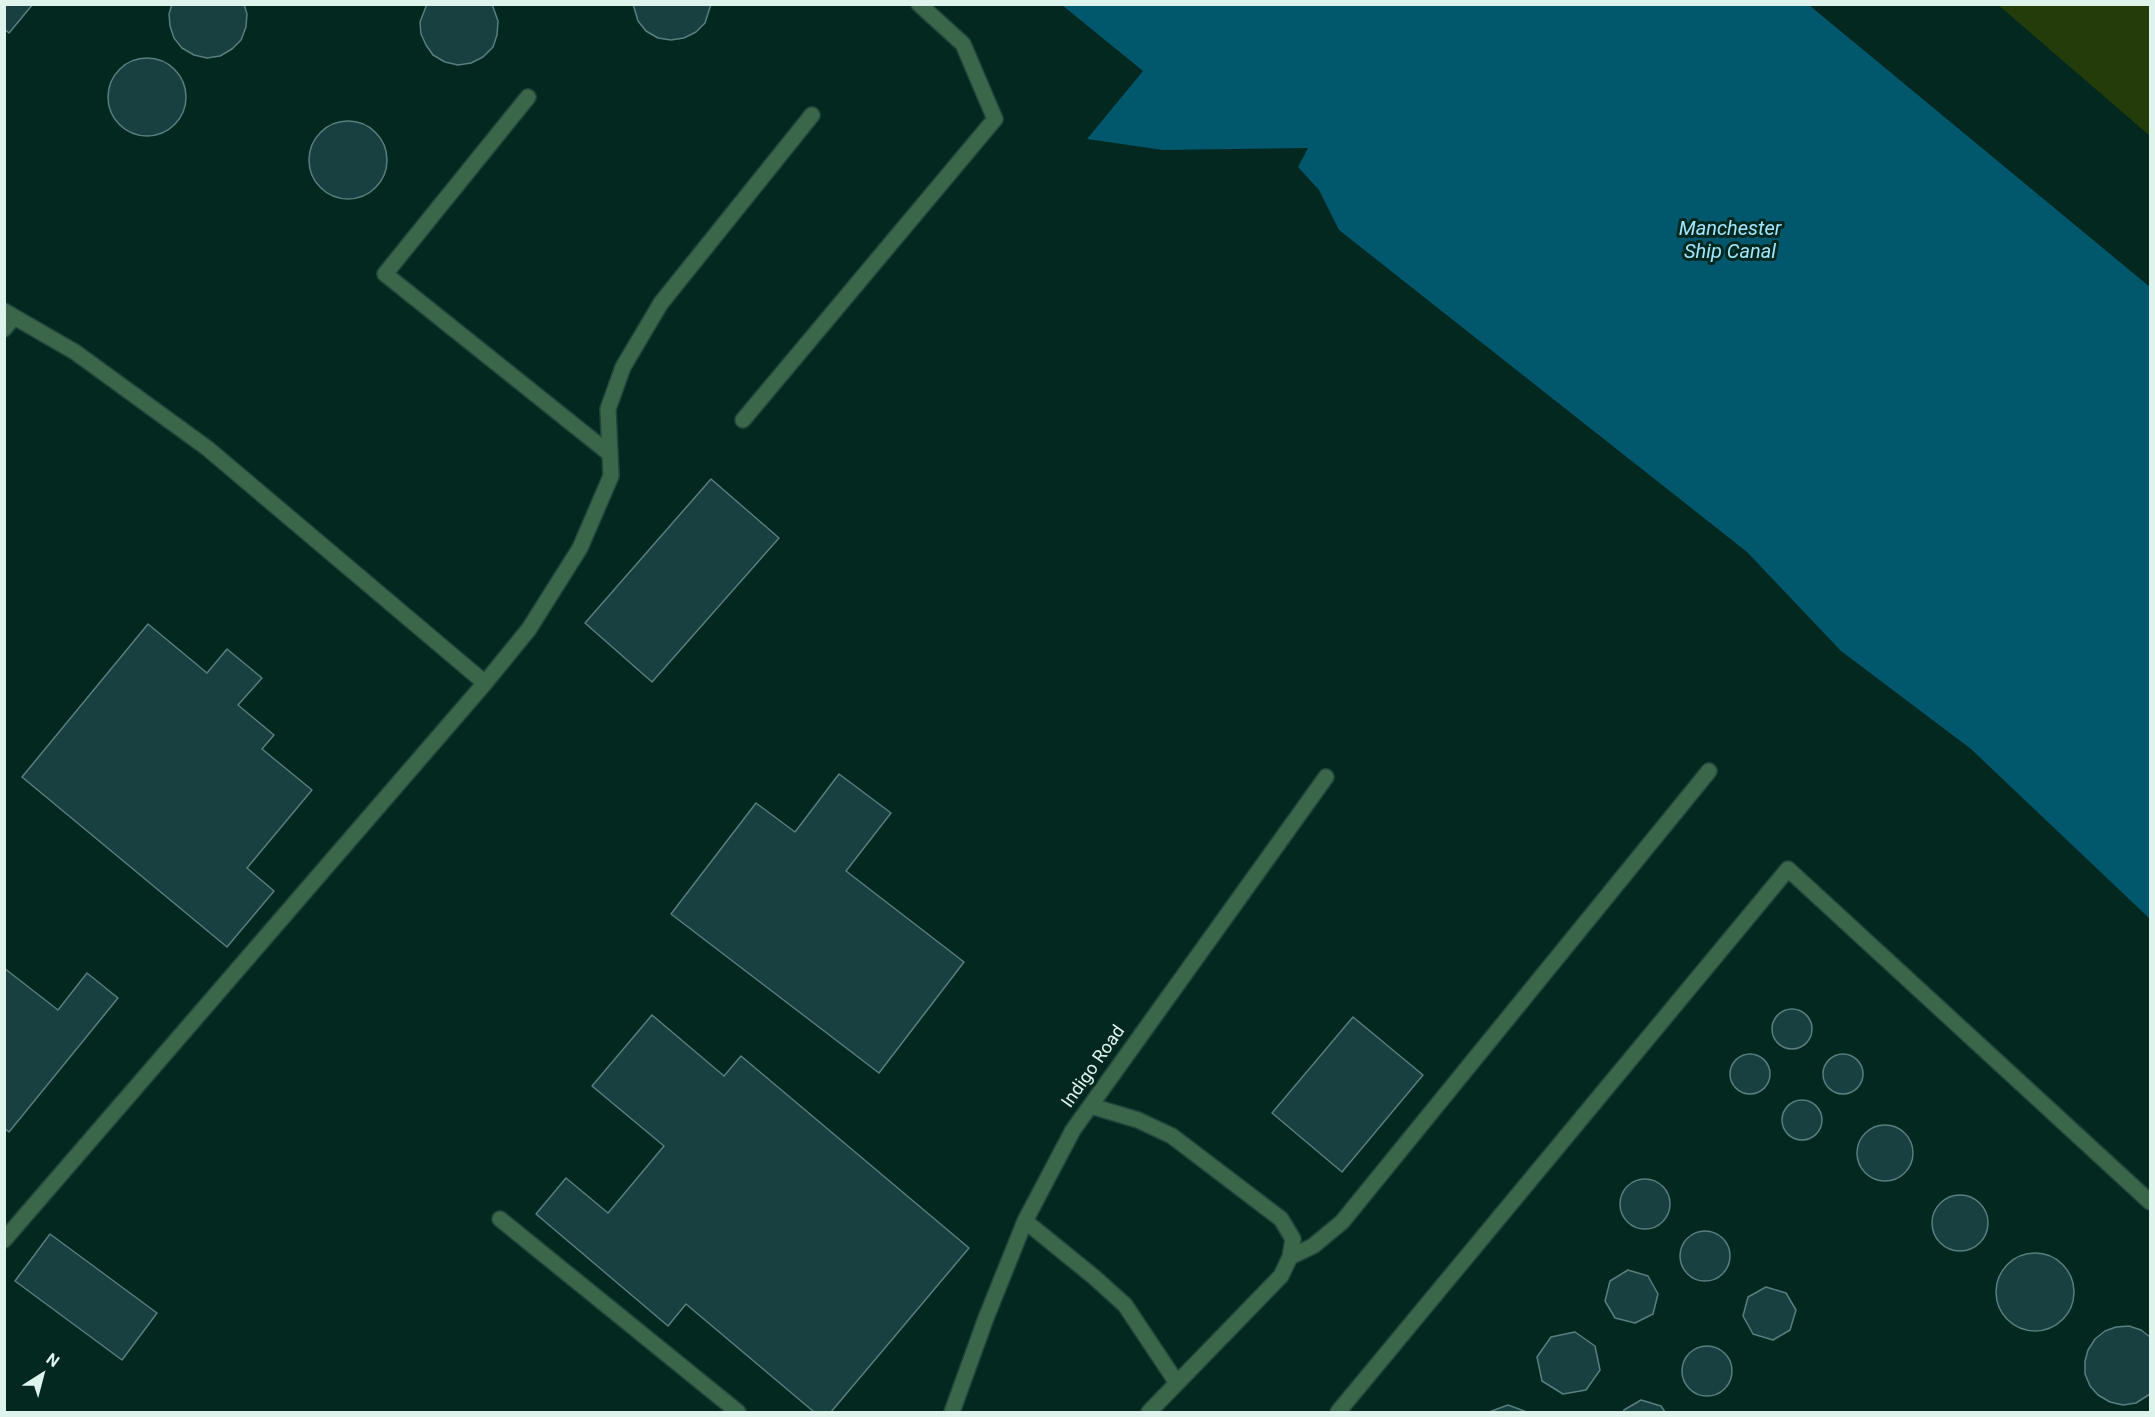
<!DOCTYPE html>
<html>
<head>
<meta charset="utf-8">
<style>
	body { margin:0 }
	#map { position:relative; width:2155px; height:1417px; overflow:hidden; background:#022820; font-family:Roboto,sans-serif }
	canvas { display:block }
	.frame { position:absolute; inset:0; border:6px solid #dff3ed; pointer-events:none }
	.north { position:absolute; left:12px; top:1345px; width:60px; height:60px; -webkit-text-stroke:4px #022820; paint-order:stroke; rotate:36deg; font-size:16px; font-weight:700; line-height:24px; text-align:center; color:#dff3ed }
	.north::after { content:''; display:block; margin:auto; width:21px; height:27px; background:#dff3ed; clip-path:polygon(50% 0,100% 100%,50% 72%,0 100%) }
</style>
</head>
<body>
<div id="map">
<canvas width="2155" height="1417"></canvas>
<div class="frame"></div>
<div class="north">N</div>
</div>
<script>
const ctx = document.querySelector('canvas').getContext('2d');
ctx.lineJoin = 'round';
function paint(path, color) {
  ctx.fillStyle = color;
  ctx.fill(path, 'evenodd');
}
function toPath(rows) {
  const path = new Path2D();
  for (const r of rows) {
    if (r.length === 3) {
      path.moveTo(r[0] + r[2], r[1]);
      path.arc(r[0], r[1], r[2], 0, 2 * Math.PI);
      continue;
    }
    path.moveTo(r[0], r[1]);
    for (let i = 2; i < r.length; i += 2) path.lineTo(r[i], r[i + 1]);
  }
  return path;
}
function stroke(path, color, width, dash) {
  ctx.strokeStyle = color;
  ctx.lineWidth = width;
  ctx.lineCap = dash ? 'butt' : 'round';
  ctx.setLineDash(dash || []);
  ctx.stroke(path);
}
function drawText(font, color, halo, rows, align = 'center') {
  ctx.font = font + ' Roboto,sans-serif';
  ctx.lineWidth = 6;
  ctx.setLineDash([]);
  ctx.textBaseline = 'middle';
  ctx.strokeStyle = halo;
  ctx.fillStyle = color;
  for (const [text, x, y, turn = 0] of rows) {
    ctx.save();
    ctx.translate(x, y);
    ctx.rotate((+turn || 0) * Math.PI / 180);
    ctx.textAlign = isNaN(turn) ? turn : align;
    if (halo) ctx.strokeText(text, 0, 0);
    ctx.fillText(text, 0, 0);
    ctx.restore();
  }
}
const green = toPath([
	[1998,5,2150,5,2150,136,2004,10]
]);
const water = toPath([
	[1062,5,1809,5,2150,287,2150,919,1971,749,1841,651,1747,552,1339,230,1319,190,1298,167,1308,148,1163,150,1087,139,1143,71]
]);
const building = toPath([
	[4,4,33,4,9,33,4,29,4,4],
	[172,4,244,4,247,14,246,27,241,40,232,49,220,56,207,58,194,55,182,48,174,38,170,26,169,14,172,4],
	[427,4,492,4,498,21,497,35,493,47,483,57,471,63,458,65,445,62,433,55,426,45,421,34,420,22,427,4],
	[633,4,711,4,705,23,696,32,684,38,671,40,658,38,646,31,638,21,633,4],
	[147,97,39],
	[348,160,39],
	[711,479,779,538,652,682,585,623,711,479],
	[148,624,207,673,227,649,262,678,238,705,274,735,262,749,312,790,247,868,274,891,227,947,22,777,148,624],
	[839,774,891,813,846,871,964,962,879,1073,671,914,756,803,795,832,839,774],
	[4,968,58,1010,87,973,118,998,9,1132,4,1128,4,968],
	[1792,1029,20],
	[652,1015,724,1076,741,1056,969,1248,831,1412,814,1412,686,1304,668,1326,536,1214,566,1178,608,1213,664,1146,592,1086,652,1015],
	[1353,1017,1423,1075,1342,1172,1272,1113,1353,1017],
	[1750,1074,20],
	[1843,1074,20],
	[1802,1120,20],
	[1885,1153,28],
	[1645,1204,25],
	[1960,1223,28],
	[1705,1256,25],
	[50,1234,157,1313,122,1360,15,1281,50,1234],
	[2035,1292,39],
	[1628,1270,1648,1276,1658,1294,1653,1314,1635,1323,1615,1318,1605,1301,1610,1281,1628,1270],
	[1766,1287,1786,1293,1796,1310,1790,1330,1773,1340,1753,1334,1743,1316,1748,1297,1766,1287],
	[2129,1326,2141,1330,2150,1337,2150,1394,2136,1403,2123,1405,2110,1402,2098,1395,2090,1386,2085,1374,2085,1361,2088,1350,2095,1339,2105,1331,2116,1327,2129,1326],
	[1575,1332,1595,1346,1600,1370,1586,1390,1563,1394,1542,1381,1537,1357,1551,1337,1575,1332],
	[1707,1371,25],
	[1641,1400,1661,1406,1665,1412,1623,1412,1624,1410,1641,1400],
	[1508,1405,1527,1412,1489,1412,1508,1405]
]);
const service = toPath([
	[528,97,385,274,610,454],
	[4,311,75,352,207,448,485,683],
	[4,329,14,317],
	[743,420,995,119,963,44,919,4],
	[1091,1106,1138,1120,1172,1136,1281,1219,1293,1239,1290,1257,1281,1276,1149,1412],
	[500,1219,738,1412],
	[1025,1221,1094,1277,1125,1305,1177,1383],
	[4,1240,485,683,529,629,580,548,611,476,608,409,623,367,661,303,812,115],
	[1290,1257,1313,1246,1342,1222,1709,771],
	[952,1412,986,1318,1025,1221,1073,1130,1326,777],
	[1338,1412,1788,869,2150,1202]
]);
const streetNames = [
	["Indigo Road",1094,1067,-55]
];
const waterNames = [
	["Manchester",1730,230],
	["Ship Canal",1730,253]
];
paint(green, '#243b0a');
paint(water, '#01576c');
paint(building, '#184041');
stroke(building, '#577f80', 1.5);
stroke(service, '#21443d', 18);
stroke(service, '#3a6749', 15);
drawText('18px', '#dff3ed', '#022820', streetNames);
drawText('italic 20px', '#a2e7fe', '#022820', waterNames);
</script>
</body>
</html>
